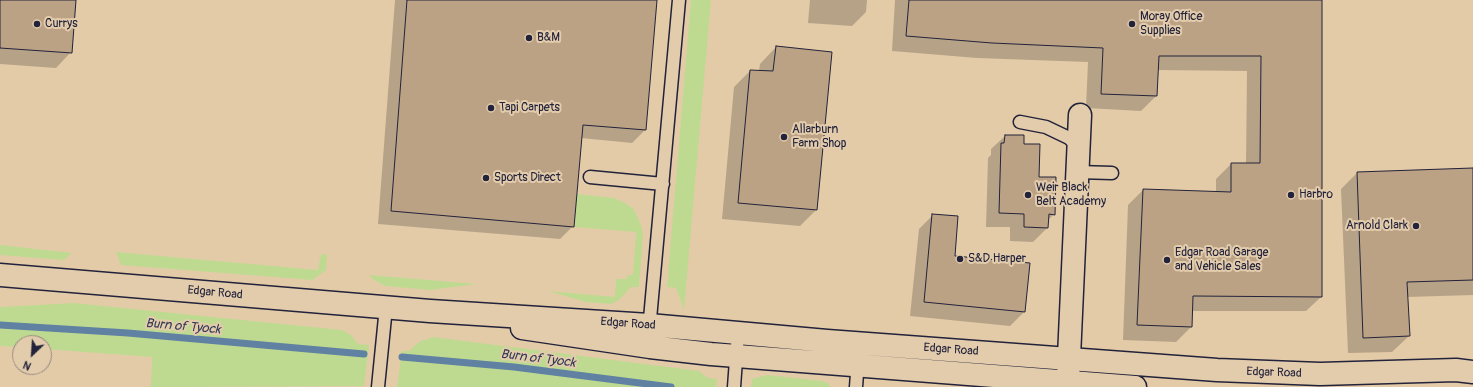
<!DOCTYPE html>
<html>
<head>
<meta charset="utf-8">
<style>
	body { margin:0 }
	#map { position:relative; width:1473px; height:387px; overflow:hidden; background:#e4cba8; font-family:Pangolin,sans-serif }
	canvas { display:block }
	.north { position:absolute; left:12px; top:335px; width:40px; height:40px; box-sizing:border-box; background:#e3ccac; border:1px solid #96887f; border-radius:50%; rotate:205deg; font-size:11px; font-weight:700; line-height:16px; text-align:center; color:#22223b }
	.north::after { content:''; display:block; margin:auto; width:14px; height:18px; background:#22223b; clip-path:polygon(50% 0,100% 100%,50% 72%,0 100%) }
</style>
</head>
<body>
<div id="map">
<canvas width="1473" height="387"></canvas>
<div class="north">N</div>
</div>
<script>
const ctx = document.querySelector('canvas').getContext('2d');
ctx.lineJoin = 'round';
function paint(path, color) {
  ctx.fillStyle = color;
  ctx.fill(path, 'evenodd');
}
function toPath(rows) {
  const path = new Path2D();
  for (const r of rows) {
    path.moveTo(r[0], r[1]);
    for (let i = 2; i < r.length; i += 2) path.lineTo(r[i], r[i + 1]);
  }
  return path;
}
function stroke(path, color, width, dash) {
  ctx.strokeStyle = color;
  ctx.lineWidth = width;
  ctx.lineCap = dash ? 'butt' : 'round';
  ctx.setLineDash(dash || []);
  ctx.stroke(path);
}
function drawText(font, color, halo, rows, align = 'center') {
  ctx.font = font + ' Pangolin,sans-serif';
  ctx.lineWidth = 4;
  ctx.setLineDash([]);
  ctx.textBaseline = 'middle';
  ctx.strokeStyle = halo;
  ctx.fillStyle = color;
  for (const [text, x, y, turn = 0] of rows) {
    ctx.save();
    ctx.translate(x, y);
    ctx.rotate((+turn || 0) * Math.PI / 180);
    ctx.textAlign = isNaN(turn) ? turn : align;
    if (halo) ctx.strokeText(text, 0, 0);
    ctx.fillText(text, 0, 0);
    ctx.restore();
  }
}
const green = toPath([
	[691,0,711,0,684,310,676,288,667,287],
	[577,194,614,198,625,203,634,209,641,225,643,235,639,287,631,287,620,299,611,304,586,302,548,291,615,297,616,279,627,279,627,275,633,275,636,232,574,227],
	[0,245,72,253,64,260,12,256,0,255],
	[116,252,318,270,321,254,327,255,326,270,312,280,121,265],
	[369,275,477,284,430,290,385,286,374,280],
	[74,303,342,330,351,335,358,344,369,345,364,386,151,387,152,357,44,349,44,343,20,343,20,347,0,346,0,307],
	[433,337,699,371,708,378,717,379,716,387,397,387,402,351,409,351,419,342],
	[767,375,823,381,829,384,830,387,751,387,752,379]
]);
const shadow = toPath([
	[0,0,75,0,71,52,56,68,0,64],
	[395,0,656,0,645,130,632,143,581,138,573,226,560,239,378,224],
	[810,0,867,0,866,12,852,26,808,23],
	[895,0,1321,0,1321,297,1306,311,1191,311,1191,327,1176,342,1123,340,1128,205,1143,190,1216,193,1216,179,1231,164,1246,164,1247,71,1157,70,1156,96,1141,111,1086,108,1088,62,977,58,892,51],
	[776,47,816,210,800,226,722,219,734,87,750,71,759,71,760,64],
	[1005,136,1023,145,1054,214,1047,221,1047,228,1033,242,1010,241,1010,227,986,227,988,158,991,155,991,149],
	[1473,169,1473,295,1407,297,1409,336,1392,352,1348,353,1341,189,1357,173],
	[933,215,954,257,1024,312,1010,326,910,316,919,229]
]);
const stream = toPath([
	[0,325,128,333,364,354],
	[402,357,514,367,671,387]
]);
const building = toPath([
	[0,0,76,0,72,53,0,48,0,0],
	[407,0,657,0,646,130,583,125,574,227,391,211,407,0],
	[909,0,1322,0,1322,297,1193,296,1192,327,1137,325,1143,189,1231,192,1231,163,1260,163,1261,56,1159,56,1157,96,1101,94,1103,48,992,43,906,36,909,0],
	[776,46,832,52,817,210,738,203,750,70,773,71,776,46],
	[1005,135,1024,135,1024,144,1040,144,1039,177,1056,177,1055,215,1049,214,1048,228,1024,227,1024,214,999,213,1001,143,1004,143,1005,135],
	[1473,168,1473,280,1407,282,1410,336,1363,338,1357,172,1473,168],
	[932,214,958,216,955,256,1030,263,1025,312,924,302,932,214]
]);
const lane = toPath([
	[1020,122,1046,127,1069,138,1078,147],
	[1077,172,1112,173],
	[590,177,663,184],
	[649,330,679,0],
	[378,387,386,307],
	[734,387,738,333],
	[856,387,858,360]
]);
const street = toPath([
	[1068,379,1080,115]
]);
const secondary = toPath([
	[0,275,430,311,649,325,827,341,1217,370,1320,374,1456,370,1473,372],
	[522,328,650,347,711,354,1135,387]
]);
const markers = [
	[37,24,4,"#22223b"],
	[1132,24,4,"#22223b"],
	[529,38,4,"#22223b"],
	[491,108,4,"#22223b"],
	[784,137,4,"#22223b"],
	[486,178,4,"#22223b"],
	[1028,195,4,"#22223b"],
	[1291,195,4,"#22223b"],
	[1416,226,4,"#22223b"],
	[960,259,4,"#22223b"],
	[1167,260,4,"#22223b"]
];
const poiNames = [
	["Moray Office",1140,17],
	["Supplies",1140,31],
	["Currys",45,24],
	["B&M",537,38],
	["Tapi Carpets",499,108],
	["Allarburn",792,130],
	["Farm Shop",792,144],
	["Sports Direct",494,178],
	["Weir Black",1036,188],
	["Belt Academy",1036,202],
	["Harbro",1299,195],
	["Arnold Clark",1408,226,"right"],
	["Edgar Road Garage",1175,253],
	["and Vehicle Sales",1175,267],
	["S&D Harper",968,259]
];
const streetNames = [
	["Edgar Road",215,293,5],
	["Edgar Road",628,324,4],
	["Edgar Road",951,350,4],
	["Edgar Road",1274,373,2]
];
const waterNames = [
	["Burn of Tyock",183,327,5],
	["Burn of Tyock",538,359,7]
];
paint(green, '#beda91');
paint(shadow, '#0003');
stroke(stream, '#6081a2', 7);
paint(building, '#bca284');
stroke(building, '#22223b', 1);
stroke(lane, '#22223b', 15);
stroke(street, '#22223b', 25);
stroke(secondary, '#22223b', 25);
stroke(lane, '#e3ccac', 12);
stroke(street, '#e3ccac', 22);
stroke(secondary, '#e3ccac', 22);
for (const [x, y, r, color] of markers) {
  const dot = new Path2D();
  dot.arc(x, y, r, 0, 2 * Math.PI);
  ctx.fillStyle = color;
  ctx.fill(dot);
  stroke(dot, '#e3ccac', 1.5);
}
drawText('12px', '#22223b', '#e3ccac', poiNames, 'left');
drawText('12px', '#22223b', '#e3ccac', streetNames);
drawText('italic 13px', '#313a55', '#e3ccac', waterNames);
</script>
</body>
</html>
